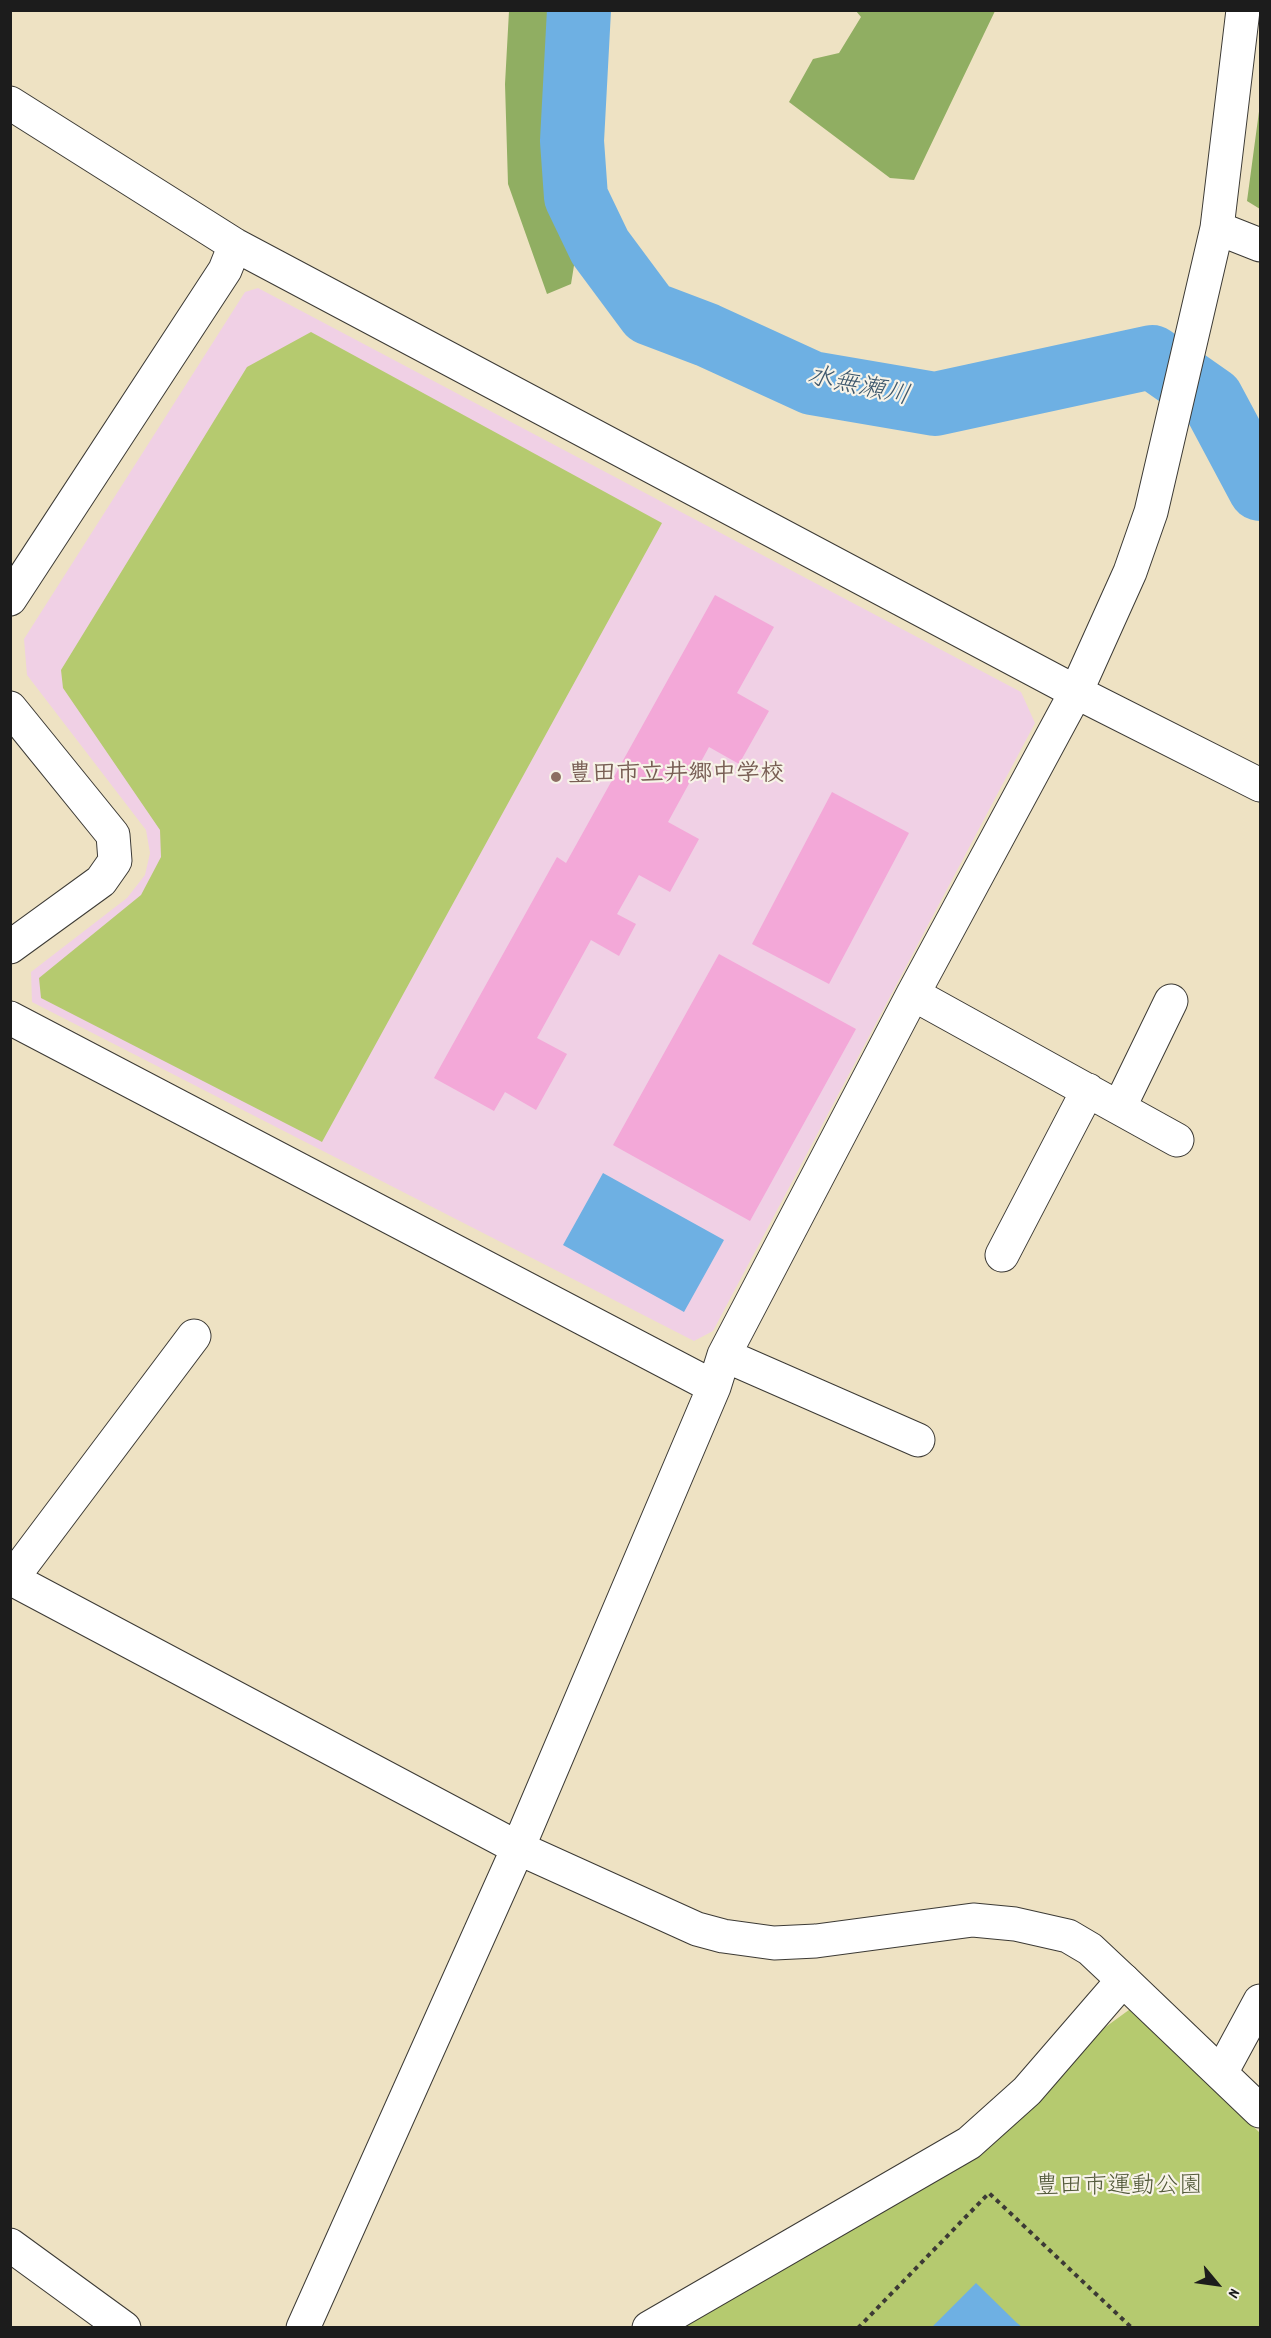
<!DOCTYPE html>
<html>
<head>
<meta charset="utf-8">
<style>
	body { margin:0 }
	#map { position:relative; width:1271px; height:2338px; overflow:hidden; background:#eee2c3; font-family:Dekko,sans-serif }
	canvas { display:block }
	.frame { position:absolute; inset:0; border:12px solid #1c1c1c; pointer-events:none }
	.north { position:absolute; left:1187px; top:2254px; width:60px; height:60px; -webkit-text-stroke:4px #f7f3e8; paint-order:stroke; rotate:119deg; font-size:16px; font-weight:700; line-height:24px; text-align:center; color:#1c1c1c }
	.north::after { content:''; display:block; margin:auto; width:21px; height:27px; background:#1c1c1c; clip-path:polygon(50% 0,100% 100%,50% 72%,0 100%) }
</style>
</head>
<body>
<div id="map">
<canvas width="1271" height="2338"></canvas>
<div class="frame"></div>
<div class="north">N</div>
</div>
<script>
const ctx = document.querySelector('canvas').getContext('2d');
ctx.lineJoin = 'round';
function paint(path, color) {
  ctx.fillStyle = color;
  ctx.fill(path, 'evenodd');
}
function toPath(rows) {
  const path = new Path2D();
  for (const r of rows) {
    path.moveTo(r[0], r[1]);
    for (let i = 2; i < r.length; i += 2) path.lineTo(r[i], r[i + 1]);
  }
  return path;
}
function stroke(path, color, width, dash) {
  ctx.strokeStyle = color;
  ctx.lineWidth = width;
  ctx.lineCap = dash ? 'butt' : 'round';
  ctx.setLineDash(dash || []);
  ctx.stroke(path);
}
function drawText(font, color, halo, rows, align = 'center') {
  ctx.font = font + ' Dekko,"Klee One",sans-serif';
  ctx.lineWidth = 4.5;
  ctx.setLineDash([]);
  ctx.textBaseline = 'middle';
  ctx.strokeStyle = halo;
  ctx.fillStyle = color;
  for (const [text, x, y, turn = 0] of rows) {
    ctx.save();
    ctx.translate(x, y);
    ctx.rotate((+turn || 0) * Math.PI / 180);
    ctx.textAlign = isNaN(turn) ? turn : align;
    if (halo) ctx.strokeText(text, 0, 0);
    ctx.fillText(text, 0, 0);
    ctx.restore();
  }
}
const built = toPath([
	[258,288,1021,692,1035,723,713,1331,694,1341,32,1002,31,972,127,898,145,875,150,853,146,830,27,675,24,639,245,292]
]);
const green = toPath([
	[311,332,662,523,322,1142,41,998,39,978,141,895,161,857,160,830,63,688,61,670,247,367],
	[1133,2007,1260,2133,1260,2327,665,2328,942,2146]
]);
const forest = toPath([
	[509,11,567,11,561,66,560,144,577,247,571,284,547,294,508,184,505,84],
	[856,11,995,11,914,180,890,178,789,102,813,59,839,53,861,17],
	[1260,104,1260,209,1247,201]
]);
const water = toPath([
	[603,1173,724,1240,684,1312,563,1245],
	[976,2283,1017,2323,1022,2327,932,2327]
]);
const river = toPath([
	[579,10,572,141,576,197,600,247,649,313,707,335,812,383,935,404,1152,357,1212,399,1260,489]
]);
const building = toPath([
	[715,595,774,627,737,693,769,711,739,764,709,747,668,822,699,839,670,892,639,875,617,914,636,924,619,956,591,940,537,1038,567,1054,536,1110,505,1092,494,1111,434,1078,557,857,566,863],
	[832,792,909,833,829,984,752,944],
	[719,954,856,1029,750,1221,613,1145]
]);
const path = toPath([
	[858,2328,989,2193,1132,2328]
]);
const minor = toPath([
	[10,103,235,245,1076,692,1260,785],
	[1217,228,1260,245],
	[10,599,225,270,235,245],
	[10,708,113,835,115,861,101,881,10,947],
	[913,994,1177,1140],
	[10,1018,714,1387],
	[1120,1106,1171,1001],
	[1002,1255,1088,1090],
	[724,1355,918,1440],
	[10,1578,518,1848,697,1929,723,1936,774,1943,816,1941,973,1920,1015,1924,1068,1936,1090,1949,1123,1980,1027,2091,969,2143,649,2328],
	[10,1581,194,1336],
	[1221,2073,1260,2001],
	[10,2245,124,2328],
	[303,2328,518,1848,714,1387,724,1355,913,994,1076,692,1130,572,1151,512,1217,228,1243,10]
]);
const tertiary = toPath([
	[1123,1980,1260,2111]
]);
const markers = [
	[556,777,6,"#8d6e63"]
];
const educationNames = [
	["豊田市立井郷中学校",568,777]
];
const parkNames = [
	["豊田市運動公園",1119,2189]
];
const waterNames = [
	["水無瀬川",858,389,12]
];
paint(built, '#f0d0e5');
paint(green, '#b5ca6f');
paint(forest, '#90ae62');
paint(water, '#6eb0e3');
stroke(river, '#6eb0e3', 64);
paint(building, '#f3a8d8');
stroke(minor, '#3c3a35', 35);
stroke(tertiary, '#3c3a35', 35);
stroke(path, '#3c3a35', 4, [4.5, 4.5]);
stroke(minor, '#fff', 33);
stroke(tertiary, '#fff', 33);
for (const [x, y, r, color] of markers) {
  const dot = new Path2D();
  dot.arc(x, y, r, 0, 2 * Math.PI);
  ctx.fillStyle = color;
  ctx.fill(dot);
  stroke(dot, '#f7f3e8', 2);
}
drawText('bold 24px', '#785e54', '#f7f3e8', educationNames, 'left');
drawText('24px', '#525939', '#f7f3e8', parkNames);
drawText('italic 26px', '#3d576c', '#f7f3e8', waterNames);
</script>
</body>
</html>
